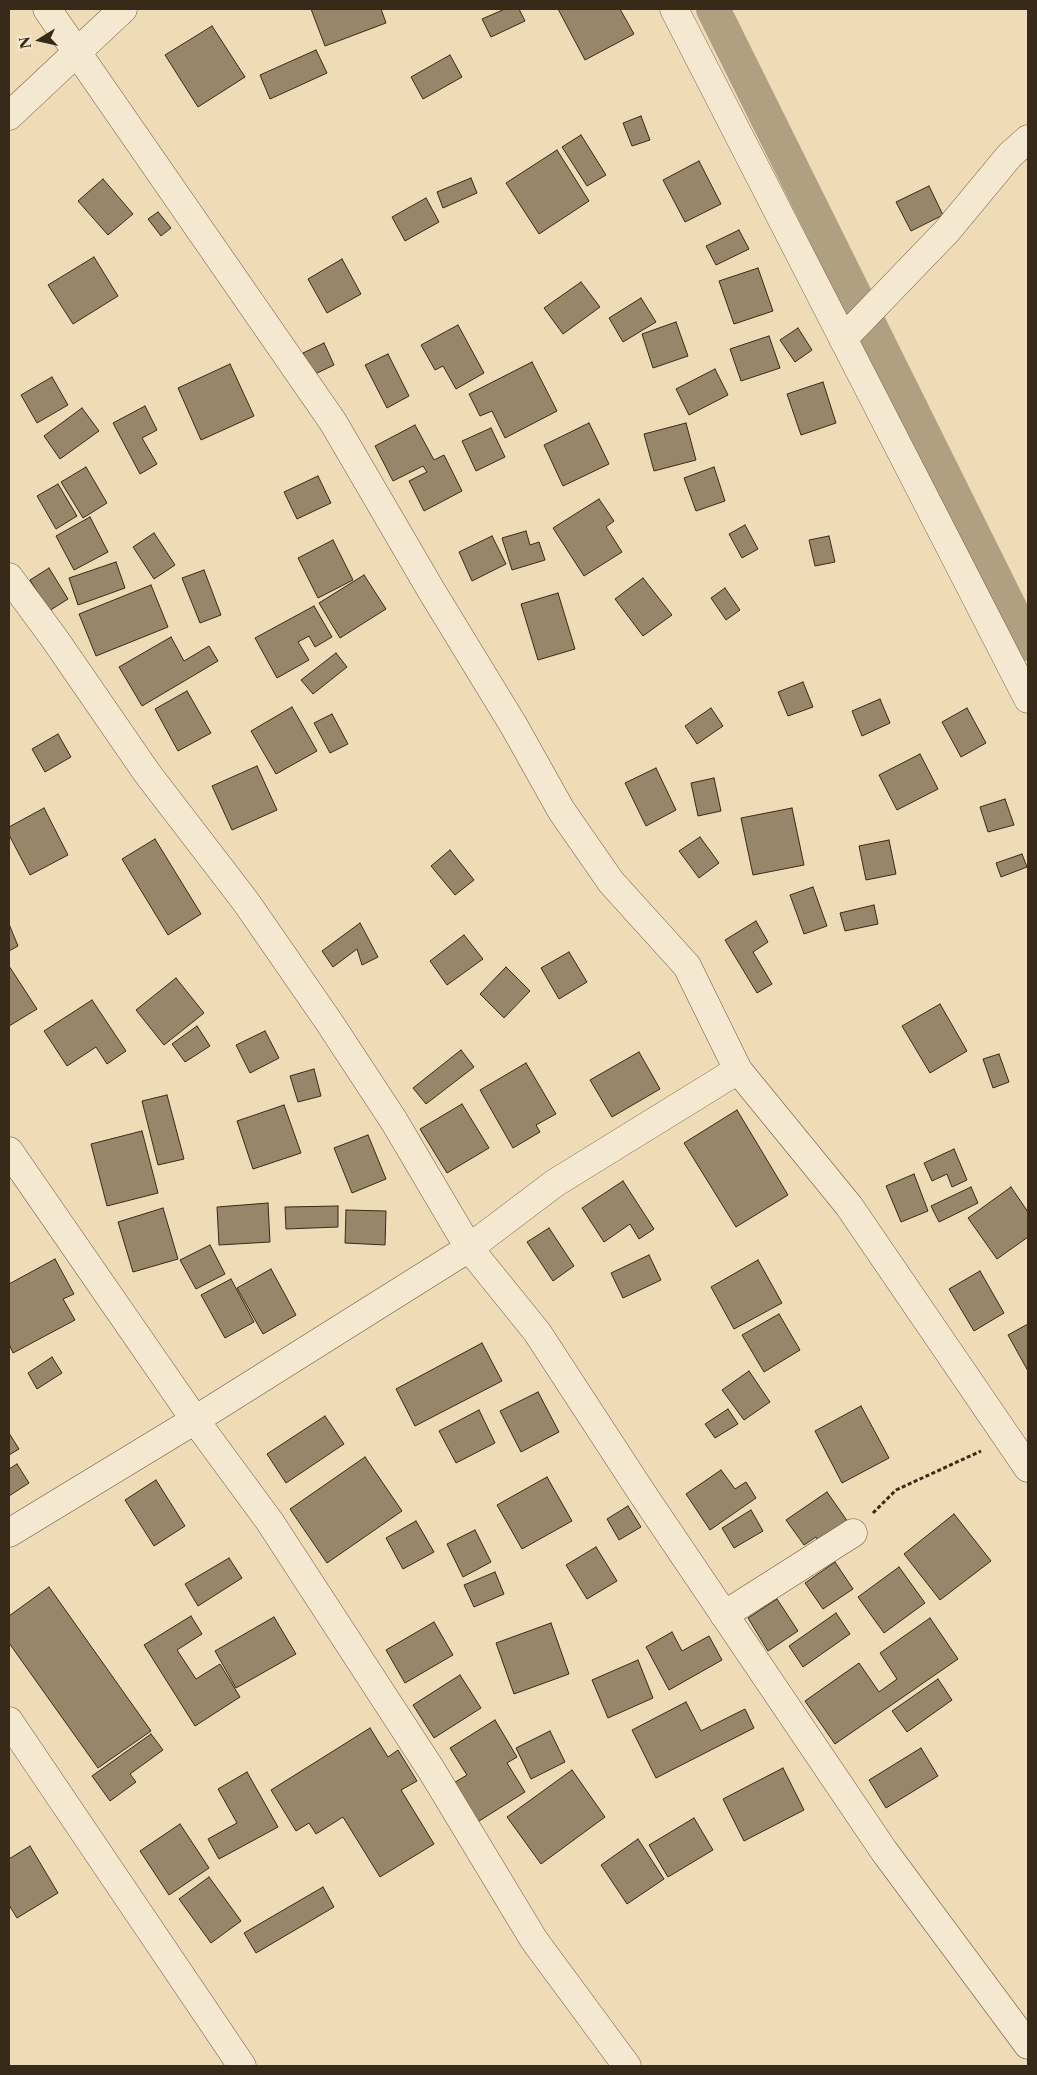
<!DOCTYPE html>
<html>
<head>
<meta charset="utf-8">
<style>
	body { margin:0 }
	#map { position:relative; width:1037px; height:2075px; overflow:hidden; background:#efdbb6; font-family:"Libre Caslon Text",serif }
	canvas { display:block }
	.frame { position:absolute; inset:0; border:10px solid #372a18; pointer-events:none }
	.north { position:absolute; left:15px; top:15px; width:50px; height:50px; -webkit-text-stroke:4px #f5e8d0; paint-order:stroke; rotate:260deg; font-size:14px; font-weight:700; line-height:20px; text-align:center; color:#372a18 }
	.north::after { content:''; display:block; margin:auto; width:18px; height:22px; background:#372a18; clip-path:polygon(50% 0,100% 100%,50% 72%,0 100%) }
</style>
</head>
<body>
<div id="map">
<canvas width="1037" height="2075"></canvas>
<div class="frame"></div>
<div class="north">N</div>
</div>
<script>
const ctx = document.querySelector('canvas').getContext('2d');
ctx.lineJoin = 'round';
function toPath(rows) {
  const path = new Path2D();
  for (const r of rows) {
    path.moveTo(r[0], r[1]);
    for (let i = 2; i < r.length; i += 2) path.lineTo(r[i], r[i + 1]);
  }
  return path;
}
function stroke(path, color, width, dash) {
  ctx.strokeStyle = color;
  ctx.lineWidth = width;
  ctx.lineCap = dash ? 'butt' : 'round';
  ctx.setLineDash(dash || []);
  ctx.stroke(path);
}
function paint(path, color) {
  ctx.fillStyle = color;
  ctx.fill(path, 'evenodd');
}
const canal = toPath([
	[713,9,1028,644]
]);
const building = toPath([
	[311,9,381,9,386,23,325,46,311,9],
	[505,9,519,9,525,21,491,37,482,19,505,9],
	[558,9,620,9,634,34,585,60,558,9],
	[212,26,245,77,198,107,165,55,212,26],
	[316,50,327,73,270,99,260,75,316,50],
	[450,55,462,77,423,99,411,77,450,55],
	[641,116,650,140,632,146,623,123,641,116],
	[581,135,606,175,587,186,562,147,581,135],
	[557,150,589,201,539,234,506,183,557,150],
	[699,161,721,204,685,222,663,180,699,161],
	[471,178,477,193,443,208,437,192,471,178],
	[103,179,133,214,108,235,78,201,103,179],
	[929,186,943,215,911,231,896,202,929,186],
	[426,198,439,222,405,241,392,217,426,198],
	[158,212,171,228,161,236,148,219,158,212],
	[739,230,749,249,716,265,706,246,739,230],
	[94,257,118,296,73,324,48,285,94,257],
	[342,259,361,294,327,313,308,279,342,259],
	[758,268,773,311,734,324,719,281,758,268],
	[581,282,600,307,563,334,544,308,581,282],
	[641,298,656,322,623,342,609,318,641,298],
	[676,322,688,356,653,368,642,334,676,322],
	[458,325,484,373,456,389,443,366,435,370,421,345,458,325],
	[798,328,812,350,795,362,780,340,798,328],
	[769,336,780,368,741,381,730,349,769,336],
	[324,343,334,365,313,375,303,353,324,343],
	[388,354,409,396,387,408,365,365,388,354],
	[532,362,557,411,505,438,492,411,480,416,469,394,532,362],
	[230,364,254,416,201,440,178,388,230,364],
	[715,369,728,395,689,415,676,389,715,369],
	[52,377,68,405,37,423,21,395,52,377],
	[823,382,836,423,801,435,787,394,823,382],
	[145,406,157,430,142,438,157,464,140,474,113,423,145,406],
	[82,408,99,431,60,459,44,436,82,408],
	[589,423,609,464,563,486,544,445,589,423],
	[686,423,696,460,654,471,644,434,686,423],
	[415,425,434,460,444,455,462,491,424,511,409,481,427,472,423,466,393,481,375,446,415,425],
	[491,428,505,457,476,471,462,441,491,428],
	[86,467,107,503,83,518,61,482,86,467],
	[714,467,725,501,696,511,684,478,714,467],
	[318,476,331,503,297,519,284,492,318,476],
	[58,484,77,516,56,529,37,496,58,484],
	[599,499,614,521,606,527,622,552,584,576,553,528,599,499],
	[90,517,108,552,74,570,56,536,90,517],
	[745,525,758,549,742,558,729,534,745,525],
	[526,531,530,545,539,542,545,560,512,570,502,538,526,531],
	[154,533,175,565,154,579,133,547,154,533],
	[492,536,506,564,472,581,459,552,492,536],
	[829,536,835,562,815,566,809,540,829,536],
	[333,540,353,580,318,598,298,558,333,540],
	[116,562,125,588,78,605,69,578,116,562],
	[49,568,68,599,49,611,30,580,49,568],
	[204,570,221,615,200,623,182,578,204,570],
	[364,575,386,609,340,638,319,603,364,575],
	[643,578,672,615,643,636,615,599,643,578],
	[151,585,168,627,96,656,79,614,151,585],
	[725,588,740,610,726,620,711,598,725,588],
	[558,593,575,649,538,660,521,604,558,593],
	[314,606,332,637,315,647,309,636,298,642,309,660,277,678,255,638,314,606],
	[171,637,184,661,209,646,218,661,142,706,119,667,171,637],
	[336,653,347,667,313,694,301,680,336,653],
	[803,682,813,707,788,716,778,692,803,682],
	[187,691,211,733,178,751,155,709,187,691],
	[880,699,890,723,862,736,852,711,880,699],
	[292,707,317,751,276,774,251,731,292,707],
	[711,708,723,726,697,744,685,726,711,708],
	[967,708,986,743,961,757,942,722,967,708],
	[332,714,348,744,330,753,314,723,332,714],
	[58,734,71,757,45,772,32,749,58,734],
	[920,754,938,789,897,810,879,775,920,754],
	[257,766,277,810,232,830,212,786,257,766],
	[656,768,676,810,646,826,625,783,656,768],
	[714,778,721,811,698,816,691,783,714,778],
	[1005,799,1014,825,988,832,980,807,1005,799],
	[44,808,68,855,30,875,9,835,9,827,44,808],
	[792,808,804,865,753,875,741,818,792,808],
	[700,837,719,863,699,878,679,851,700,837],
	[155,839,201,914,168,935,122,859,155,839],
	[889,840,896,874,866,880,859,846,889,840],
	[450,850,474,880,455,895,431,866,450,850],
	[1022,854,1027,867,1001,877,996,863,1022,854],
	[813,887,827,926,804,934,790,895,813,887],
	[874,905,878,924,845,931,840,913,874,905],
	[756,921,768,942,753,952,772,984,757,993,725,940,756,921],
	[360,923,378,957,362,965,357,949,333,967,322,951,360,923],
	[9,924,18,946,9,951,9,924],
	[464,935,483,959,447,985,430,961,464,935],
	[569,952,587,982,559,999,541,968,569,952],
	[9,966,37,1009,9,1026,9,966],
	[506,967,530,991,504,1018,480,994,506,967],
	[176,978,204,1013,164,1045,136,1010,176,978],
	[92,1000,126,1051,107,1064,96,1047,67,1066,44,1031,92,1000],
	[940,1004,967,1051,930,1073,902,1026,940,1004],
	[197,1026,210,1046,185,1062,172,1044,197,1026],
	[265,1031,279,1058,250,1073,236,1045,265,1031],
	[461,1050,474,1067,426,1104,413,1088,461,1050],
	[639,1052,660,1089,612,1117,590,1080,639,1052],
	[999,1054,1009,1082,993,1088,983,1059,999,1054],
	[526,1063,556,1114,536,1125,540,1132,513,1148,480,1090,526,1063],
	[314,1069,321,1096,298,1102,290,1076,314,1069],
	[167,1095,184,1159,158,1165,142,1101,167,1095],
	[462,1104,489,1148,447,1173,420,1129,462,1104],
	[284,1105,301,1153,253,1169,237,1121,284,1105],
	[737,1110,788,1195,736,1227,684,1143,737,1110],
	[142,1131,158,1193,107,1206,91,1144,142,1131],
	[368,1135,386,1179,352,1193,334,1148,368,1135],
	[954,1149,967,1180,952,1187,947,1174,932,1181,924,1163,954,1149],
	[914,1174,928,1211,901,1222,886,1186,914,1174],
	[623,1181,654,1229,639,1239,630,1224,604,1242,582,1208,623,1181],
	[971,1187,978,1203,939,1222,931,1206,971,1187],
	[1011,1187,1028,1212,1028,1237,997,1259,968,1218,1011,1187],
	[268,1203,270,1242,219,1245,217,1207,268,1203],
	[338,1206,338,1227,286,1229,285,1207,338,1206],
	[163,1208,178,1259,133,1272,118,1222,163,1208],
	[346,1210,386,1211,385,1245,345,1243,346,1210],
	[549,1228,574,1266,553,1281,527,1242,549,1228],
	[210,1245,225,1274,196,1289,180,1260,210,1245],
	[649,1255,661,1280,623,1298,611,1273,649,1255],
	[55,1259,74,1294,63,1299,75,1320,13,1353,9,1344,9,1284,55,1259],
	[758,1260,782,1303,734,1329,711,1287,758,1260],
	[271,1269,296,1315,263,1334,237,1288,271,1269],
	[980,1271,1004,1313,974,1331,949,1289,980,1271],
	[231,1279,254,1322,225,1338,201,1295,231,1279],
	[779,1314,800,1350,764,1372,742,1335,779,1314],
	[1028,1324,1028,1371,1008,1335,1028,1324],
	[482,1343,502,1381,415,1426,396,1389,482,1343],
	[52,1357,62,1373,37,1389,28,1373,52,1357],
	[749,1371,770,1402,744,1420,722,1390,749,1371],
	[538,1392,559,1432,521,1452,500,1411,538,1392],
	[861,1406,889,1458,842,1483,815,1431,861,1406],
	[728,1409,738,1424,715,1438,705,1424,728,1409],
	[479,1410,495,1443,456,1463,439,1431,479,1410],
	[325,1416,344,1444,286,1483,267,1454,325,1416],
	[9,1433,19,1449,9,1455,9,1433],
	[365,1457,402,1511,327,1563,290,1509,365,1457],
	[17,1464,29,1483,9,1496,9,1469,17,1464],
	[721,1470,735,1489,746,1482,756,1498,710,1530,686,1494,721,1470],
	[547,1477,572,1521,522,1549,497,1505,547,1477],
	[156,1480,185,1526,154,1546,125,1500,156,1480],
	[827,1492,848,1522,819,1542,816,1537,804,1545,786,1520,827,1492],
	[628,1506,641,1527,619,1540,607,1519,628,1506],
	[751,1510,763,1531,734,1548,722,1528,751,1510],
	[954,1514,991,1561,940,1600,904,1554,954,1514],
	[416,1521,434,1552,403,1569,386,1538,416,1521],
	[475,1530,491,1562,463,1577,447,1544,475,1530],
	[596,1547,617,1581,587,1599,566,1565,596,1547],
	[229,1558,242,1578,198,1606,185,1584,229,1558],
	[835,1562,853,1589,823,1609,805,1583,835,1562],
	[899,1567,925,1603,884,1633,858,1597,899,1567],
	[495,1572,504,1594,474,1607,464,1585,495,1572],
	[49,1587,151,1731,98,1768,9,1643,9,1616,49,1587],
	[777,1599,798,1631,768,1651,748,1618,777,1599],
	[836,1613,850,1634,803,1667,789,1646,836,1613],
	[191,1616,202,1634,177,1650,196,1679,220,1664,240,1697,195,1726,144,1645,191,1616],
	[274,1617,296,1654,236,1688,215,1651,274,1617],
	[930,1618,958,1659,835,1744,805,1701,859,1663,879,1692,897,1679,880,1653,930,1618],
	[434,1622,453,1655,405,1683,386,1650,434,1622],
	[551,1623,569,1674,514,1694,496,1643,551,1623],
	[672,1632,682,1651,709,1636,722,1660,669,1690,646,1647,672,1632],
	[638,1660,653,1698,608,1718,592,1680,638,1660],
	[460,1675,481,1708,434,1738,413,1705,460,1675],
	[938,1679,952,1700,907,1732,892,1711,938,1679],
	[686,1702,701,1731,745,1709,754,1728,656,1778,632,1730,686,1702],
	[495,1720,517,1757,507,1763,525,1792,476,1823,452,1784,467,1775,450,1748,495,1720],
	[370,1728,388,1757,398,1750,417,1781,401,1790,434,1844,380,1877,343,1817,316,1834,309,1823,296,1831,271,1790,370,1728],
	[550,1731,565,1762,531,1779,516,1748,550,1731],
	[151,1734,163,1750,130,1774,136,1782,110,1801,92,1776,151,1734],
	[921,1748,938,1776,886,1808,869,1780,921,1748],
	[783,1768,804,1810,744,1841,723,1799,783,1768],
	[572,1770,605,1817,541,1864,507,1817,572,1770],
	[247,1772,278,1827,219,1859,208,1839,237,1823,218,1789,247,1772],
	[694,1818,713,1850,668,1877,649,1845,694,1818],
	[180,1824,209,1868,169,1895,140,1851,180,1824],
	[638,1839,664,1879,627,1904,601,1865,638,1839],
	[30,1846,58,1893,17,1918,9,1905,9,1859,30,1846],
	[209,1877,241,1921,211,1943,179,1899,209,1877],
	[323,1887,334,1907,256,1953,244,1933,323,1887]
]);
const path = toPath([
	[873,1513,896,1490,981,1451]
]);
const street = toPath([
	[47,9,333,422,431,590,514,726,561,810,611,882,687,966,738,1070,849,1206,1028,1468],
	[674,9,1028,699],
	[9,116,123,9],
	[843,339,947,231,1010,155,1028,139],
	[9,577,54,638,147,773,246,902,329,1022,394,1121,469,1248,537,1332,642,1493,884,1851,1028,2045],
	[9,1151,195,1420,270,1522,432,1771,534,1940,627,2066],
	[9,1533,195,1420,469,1248,555,1183,738,1070],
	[724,1615,853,1533],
	[9,1721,242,2066]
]);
stroke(canal, '#b09f80', 34);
paint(building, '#97866a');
stroke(building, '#372a18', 1);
stroke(street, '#655640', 29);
stroke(path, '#372a18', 3, [4, 2.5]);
stroke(street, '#f5e8d0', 28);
</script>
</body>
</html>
